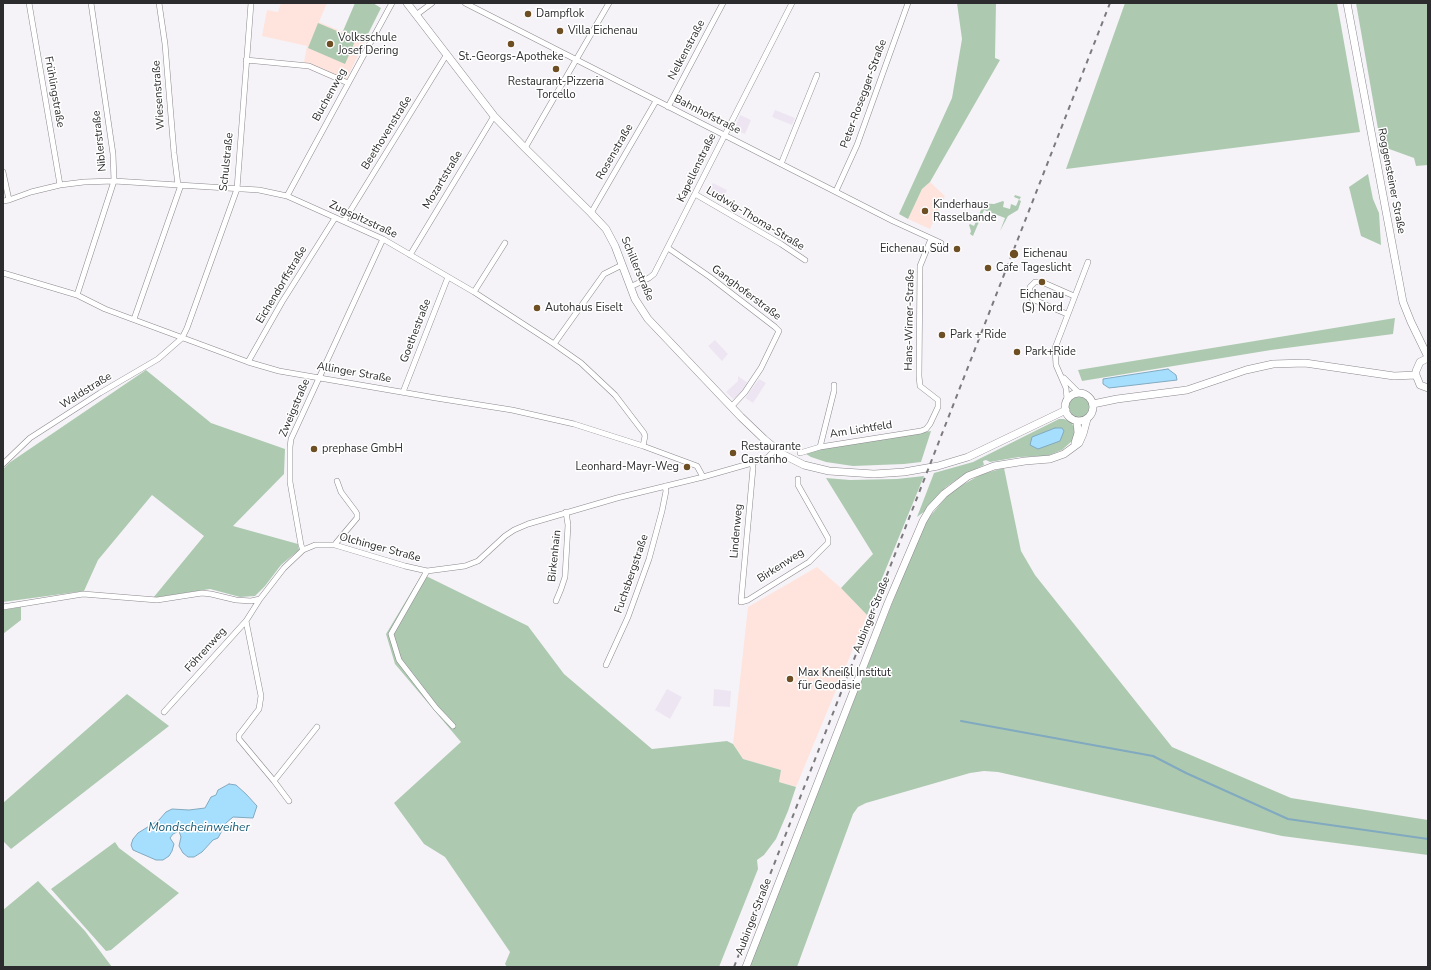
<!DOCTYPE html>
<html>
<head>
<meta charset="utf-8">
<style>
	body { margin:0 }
	#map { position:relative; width:1431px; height:970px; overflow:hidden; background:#f6f3f8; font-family:"Nunito Sans",sans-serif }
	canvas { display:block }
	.frame { position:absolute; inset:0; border:4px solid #2c2b2d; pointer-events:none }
</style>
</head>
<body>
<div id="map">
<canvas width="1431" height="970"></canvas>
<div class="frame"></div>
</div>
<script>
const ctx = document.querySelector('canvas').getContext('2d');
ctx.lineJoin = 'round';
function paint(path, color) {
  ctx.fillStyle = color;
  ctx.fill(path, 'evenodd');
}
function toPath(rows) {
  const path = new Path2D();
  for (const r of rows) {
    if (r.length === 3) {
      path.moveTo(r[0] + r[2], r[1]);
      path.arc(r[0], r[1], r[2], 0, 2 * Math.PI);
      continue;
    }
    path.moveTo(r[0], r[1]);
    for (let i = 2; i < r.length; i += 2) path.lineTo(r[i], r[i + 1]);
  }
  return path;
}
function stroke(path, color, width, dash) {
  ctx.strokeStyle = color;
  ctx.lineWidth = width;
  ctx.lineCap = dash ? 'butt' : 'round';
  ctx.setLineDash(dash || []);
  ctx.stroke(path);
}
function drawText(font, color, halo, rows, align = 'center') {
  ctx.font = font + ' "Nunito Sans",sans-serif';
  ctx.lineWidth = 3;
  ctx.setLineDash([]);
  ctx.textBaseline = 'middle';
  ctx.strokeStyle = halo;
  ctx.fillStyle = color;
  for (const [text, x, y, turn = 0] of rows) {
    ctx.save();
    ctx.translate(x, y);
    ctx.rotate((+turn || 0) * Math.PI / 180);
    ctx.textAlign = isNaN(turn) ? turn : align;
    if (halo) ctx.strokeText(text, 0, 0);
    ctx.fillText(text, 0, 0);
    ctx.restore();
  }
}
const built = toPath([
	[775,110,795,118,792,125,772,117],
	[740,115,751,120,745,134,734,130],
	[713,183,727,190,722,201,707,194],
	[715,340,728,354,722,361,708,346],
	[738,376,748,383,738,397,733,399,726,392,738,381],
	[759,379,766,383,753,403,745,398],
	[667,689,682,697,670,719,655,710],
	[714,689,731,691,730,707,713,706]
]);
const education = toPath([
	[281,3,327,3,319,22,365,41,346,80,304,62,307,46,262,36,267,10,278,12],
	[930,182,945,196,930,229,908,219,922,189],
	[817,567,841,588,867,615,796,787,779,782,781,770,743,759,733,744,748,607]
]);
const green = toPath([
	[355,3,373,3,381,8,365,40,343,31],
	[957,3,996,3,995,58,1000,60,930,182,922,189,908,219,899,214,952,98,962,39],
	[1125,3,1337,3,1360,132,1066,169],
	[1356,3,1428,3,1428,165,1416,166,1414,158,1381,146],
	[318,23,356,39,345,64,308,48],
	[1368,174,1373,199,1379,213,1381,245,1361,236,1349,187],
	[1015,195,1021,197,1019,200,1021,201,1018,210,1008,216,1000,231,1005,218,984,210,973,236,970,234,971,231,969,225,970,224,974,226,978,217,974,216,975,214,979,215,982,207,978,205,980,203,994,204,1003,201,1004,202,1003,207,1010,209,1011,204,1016,206,1019,199,1014,197],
	[1395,318,1393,334,1271,350,1082,381,1078,370],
	[146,370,211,423,285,449,284,474,233,526,298,544,299,550,281,565,265,586,255,596,240,597,210,589,153,598,204,536,152,495,98,560,84,591,3,602,3,469,9,463],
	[1079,407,11],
	[1059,419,1064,419,1071,422,1074,427,1075,433,1072,441,1062,450,1047,456,1019,457,990,462,986,460,983,461,984,465,963,475,946,487,930,504,925,511,917,517,934,473,973,462],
	[931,431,921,462,904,464,853,466,826,462,811,457,806,454,809,451],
	[1004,468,1021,551,1035,575,1172,747,1291,798,1428,820,1428,855,1282,836,998,772,984,771,970,773,866,803,858,807,853,814,797,967,749,967,917,540,927,520,946,497,955,489,982,474],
	[924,476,867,615,841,588,873,554,826,478,850,480,897,479],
	[422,574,528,626,564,674,652,749,727,741,733,744,743,759,781,770,779,782,796,787,788,811,776,839,764,855,757,860,758,869,719,967,507,967,505,964,510,952,445,857,424,844,394,803,461,742,395,664,386,634],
	[21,607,21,620,3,634,3,610],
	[127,694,169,726,11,849,3,841,3,803],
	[115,842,119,848,179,893,111,950,106,951,51,889],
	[38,881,85,931,112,967,3,967,3,910]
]);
const water = toPath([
	[1168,369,1176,375,1177,380,1109,388,1103,384,1103,379,1168,369],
	[1055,428,1062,428,1064,431,1060,441,1038,449,1030,445,1032,437,1055,428],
	[229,784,236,785,246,794,257,806,253,818,233,817,226,823,218,838,213,840,202,852,194,857,188,857,183,853,179,846,181,837,179,831,173,834,170,838,174,844,172,851,169,856,163,860,156,860,133,850,131,845,133,839,138,833,159,820,166,812,172,809,189,810,205,808,211,797,216,795,218,790,229,784]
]);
const stream = toPath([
	[961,721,1153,756,1186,773,1288,819,1428,839]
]);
const street = toPath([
	[29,3,60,185],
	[159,3,165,44,174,153,178,185],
	[465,3,893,221,941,243],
	[416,15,432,3],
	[246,60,309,66,348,83],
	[668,107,723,3],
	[525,148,609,3],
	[781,164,817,75],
	[3,172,9,200],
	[836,191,857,145,908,3],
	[695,194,781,244,805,260],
	[287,196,392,3],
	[3,201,9,200,31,192,60,185,84,182,114,181,259,190,287,196,383,239,474,292,554,344,581,363,615,395,644,433,645,436,643,446],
	[591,213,656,101],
	[344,221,447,54],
	[668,248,710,277,775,327,779,331,761,368,745,392,732,406],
	[410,255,494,116],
	[3,273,77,295,105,309,248,362,279,371,436,398,512,410,574,424,643,446,697,466,703,477],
	[630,287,649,278,654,274,792,3],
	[474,292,505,243],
	[77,295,114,181,113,154,91,3],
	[1067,314,1032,299,1029,293,1030,287,1035,282,1042,282,1074,296],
	[134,319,181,185],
	[554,344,604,274,622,265],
	[248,362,282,302,335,218],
	[1064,378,1078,392],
	[403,392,448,277],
	[1067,399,1066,388,1056,365,1055,348,1088,262],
	[820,447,834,391,834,385],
	[800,453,820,447,921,431,926,429,930,424,938,407,938,400,920,386,919,376,920,266,931,239],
	[752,463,753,468,741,602,748,600,809,562,828,543,828,538,798,485,798,479],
	[3,464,30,438,100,393,158,359,182,338,187,328,237,189,251,3],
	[335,545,336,543,357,518,357,514,356,512,341,492,337,481],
	[303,550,301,545,290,482,290,447,291,439,383,239],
	[427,571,391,634,399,660,436,708,453,726],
	[556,601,561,589,565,577,568,525,566,512],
	[3,607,83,594,157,600,202,593,211,594,236,600,251,601,260,599,284,568,303,550,315,545,335,545,405,566,427,571,465,566,478,561,505,536,514,530,528,524,617,498,703,477,752,463,767,458,776,449],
	[246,621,261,696,259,709,239,735,239,739,274,781,289,801],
	[606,665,628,617,649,559,662,511,666,491,665,486],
	[164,712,246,621,260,599],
	[274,781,317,727]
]);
const secondary = toPath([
	[407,3,494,116,525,148,591,213,606,229,615,246,635,299,648,319,741,417,764,439,782,454,804,465,829,471,874,474,904,472,938,466,968,457,1066,410],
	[1347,3,1403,302,1411,322,1428,357],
	[1428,358,1420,362,1416,371,1416,375,1420,385,1428,388],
	[1079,407,14],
	[1093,404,1117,399,1187,390,1246,370,1273,364,1305,363,1394,376,1416,375],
	[1075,443,1078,433,1077,421],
	[746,967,888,603,923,521,930,509,944,494,968,476,994,466,1025,461,1050,459,1064,454,1079,443,1083,434,1087,419]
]);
const rail = toPath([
	[734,967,1110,3]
]);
const markers = [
	[528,14,4,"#6e4f24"],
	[560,31,4,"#6e4f24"],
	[330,44,4,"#6e4f24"],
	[511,44,4,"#6e4f24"],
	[556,69,4,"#6e4f24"],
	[925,211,4,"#6e4f24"],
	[957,249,4,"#6e4f24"],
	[1014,254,5,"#6e4f24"],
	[988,268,4,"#6e4f24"],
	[1042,282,4,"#6e4f24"],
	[537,308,4,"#6e4f24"],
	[942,335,4,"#6e4f24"],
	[1017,352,4,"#6e4f24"],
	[314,449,4,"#6e4f24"],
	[733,453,4,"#6e4f24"],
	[687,467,4,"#6e4f24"],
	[790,679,4,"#6e4f24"]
];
const poiNames = [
	["Dampflok",536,14],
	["Villa Eichenau",568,31],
	["Volksschule",338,38],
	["Josef Dering",338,51],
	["St.-Georgs-Apotheke",511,57,"center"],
	["Restaurant-Pizzeria",556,82,"center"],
	["Torcello",556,95,"center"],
	["Kinderhaus",933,205],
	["Rasselbande",933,218],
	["Eichenau, Süd",949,249,"right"],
	["Eichenau",1023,254],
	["Cafe Tageslicht",996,268],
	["Eichenau",1042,295,"center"],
	["(S) Nord",1042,308,"center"],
	["Autohaus Eiselt",545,308],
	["Park + Ride",950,335],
	["Park+Ride",1025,352],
	["Restaurante",741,447],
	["Castanho",741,460],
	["prephase GmbH",322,449],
	["Leonhard-Mayr-Weg",679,467,"right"],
	["Max Kneißl Institut",798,673],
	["für Geodäsie",798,686]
];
const streetNames = [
	["Nelkenstraße",687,50,-62],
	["Frühlingstraße",54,92,80],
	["Peter-Rosegger-Straße",864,94,-70],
	["Wiesenstraße",159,95,-94],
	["Buchenweg",330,95,-61],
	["Bahnhofstraße",707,115,27],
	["Beethovenstraße",387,133,-58],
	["Niblerstraße",100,141,-96],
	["Rosenstraße",615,152,-60],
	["Schulstraße",227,162,-84],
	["Kapellenstraße",697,168,-64],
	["Mozartstraße",443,180,-59],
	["Roggensteiner Straße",1391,181,79],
	["Ludwig-Thoma-Straße",755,219,31],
	["Zugspitzstraße",363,220,25],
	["Schillerstraße",637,269,67],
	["Eichendorffstraße",282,285,-59],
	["Ganghoferstraße",746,293,37],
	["Hans-Wirner-Straße",910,320,-89],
	["Goethestraße",416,331,-69],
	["Allinger Straße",354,373,10],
	["Waldstraße",86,391,-32],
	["Zweigstraße",295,408,-67],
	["Am Lichtfeld",861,430,-9],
	["Lindenweg",737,531,-85],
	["Olchinger Straße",380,548,15],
	["Birkenhain",555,556,-84],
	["Birkenweg",781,566,-33],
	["Fuchsbergstraße",632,574,-71],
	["Aubinger Straße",872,615,-68],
	["Föhrenweg",206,650,-48],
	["Aubinger Straße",754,917,-69]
];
const waterNames = [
	["Mondscheinweiher",199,828]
];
paint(built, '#ede6f2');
paint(education, '#fee4dd');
paint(green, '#adcab1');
paint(water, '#a6dffd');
stroke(water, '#81a9bf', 1);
stroke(stream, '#81a9bf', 2);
stroke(street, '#8b888d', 6);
stroke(secondary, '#8b888d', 8);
stroke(street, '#fff', 5);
stroke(secondary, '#fff', 7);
stroke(rail, '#7c7a7d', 2, [5, 5]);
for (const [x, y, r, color] of markers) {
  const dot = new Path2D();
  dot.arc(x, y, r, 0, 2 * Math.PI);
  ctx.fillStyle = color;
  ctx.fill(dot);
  stroke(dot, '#fff', 1.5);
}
drawText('11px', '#2c2b2d', '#fff', poiNames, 'left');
drawText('11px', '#2c2b2d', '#fff', streetNames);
drawText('italic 12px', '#175d7a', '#fff', waterNames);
</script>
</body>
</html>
